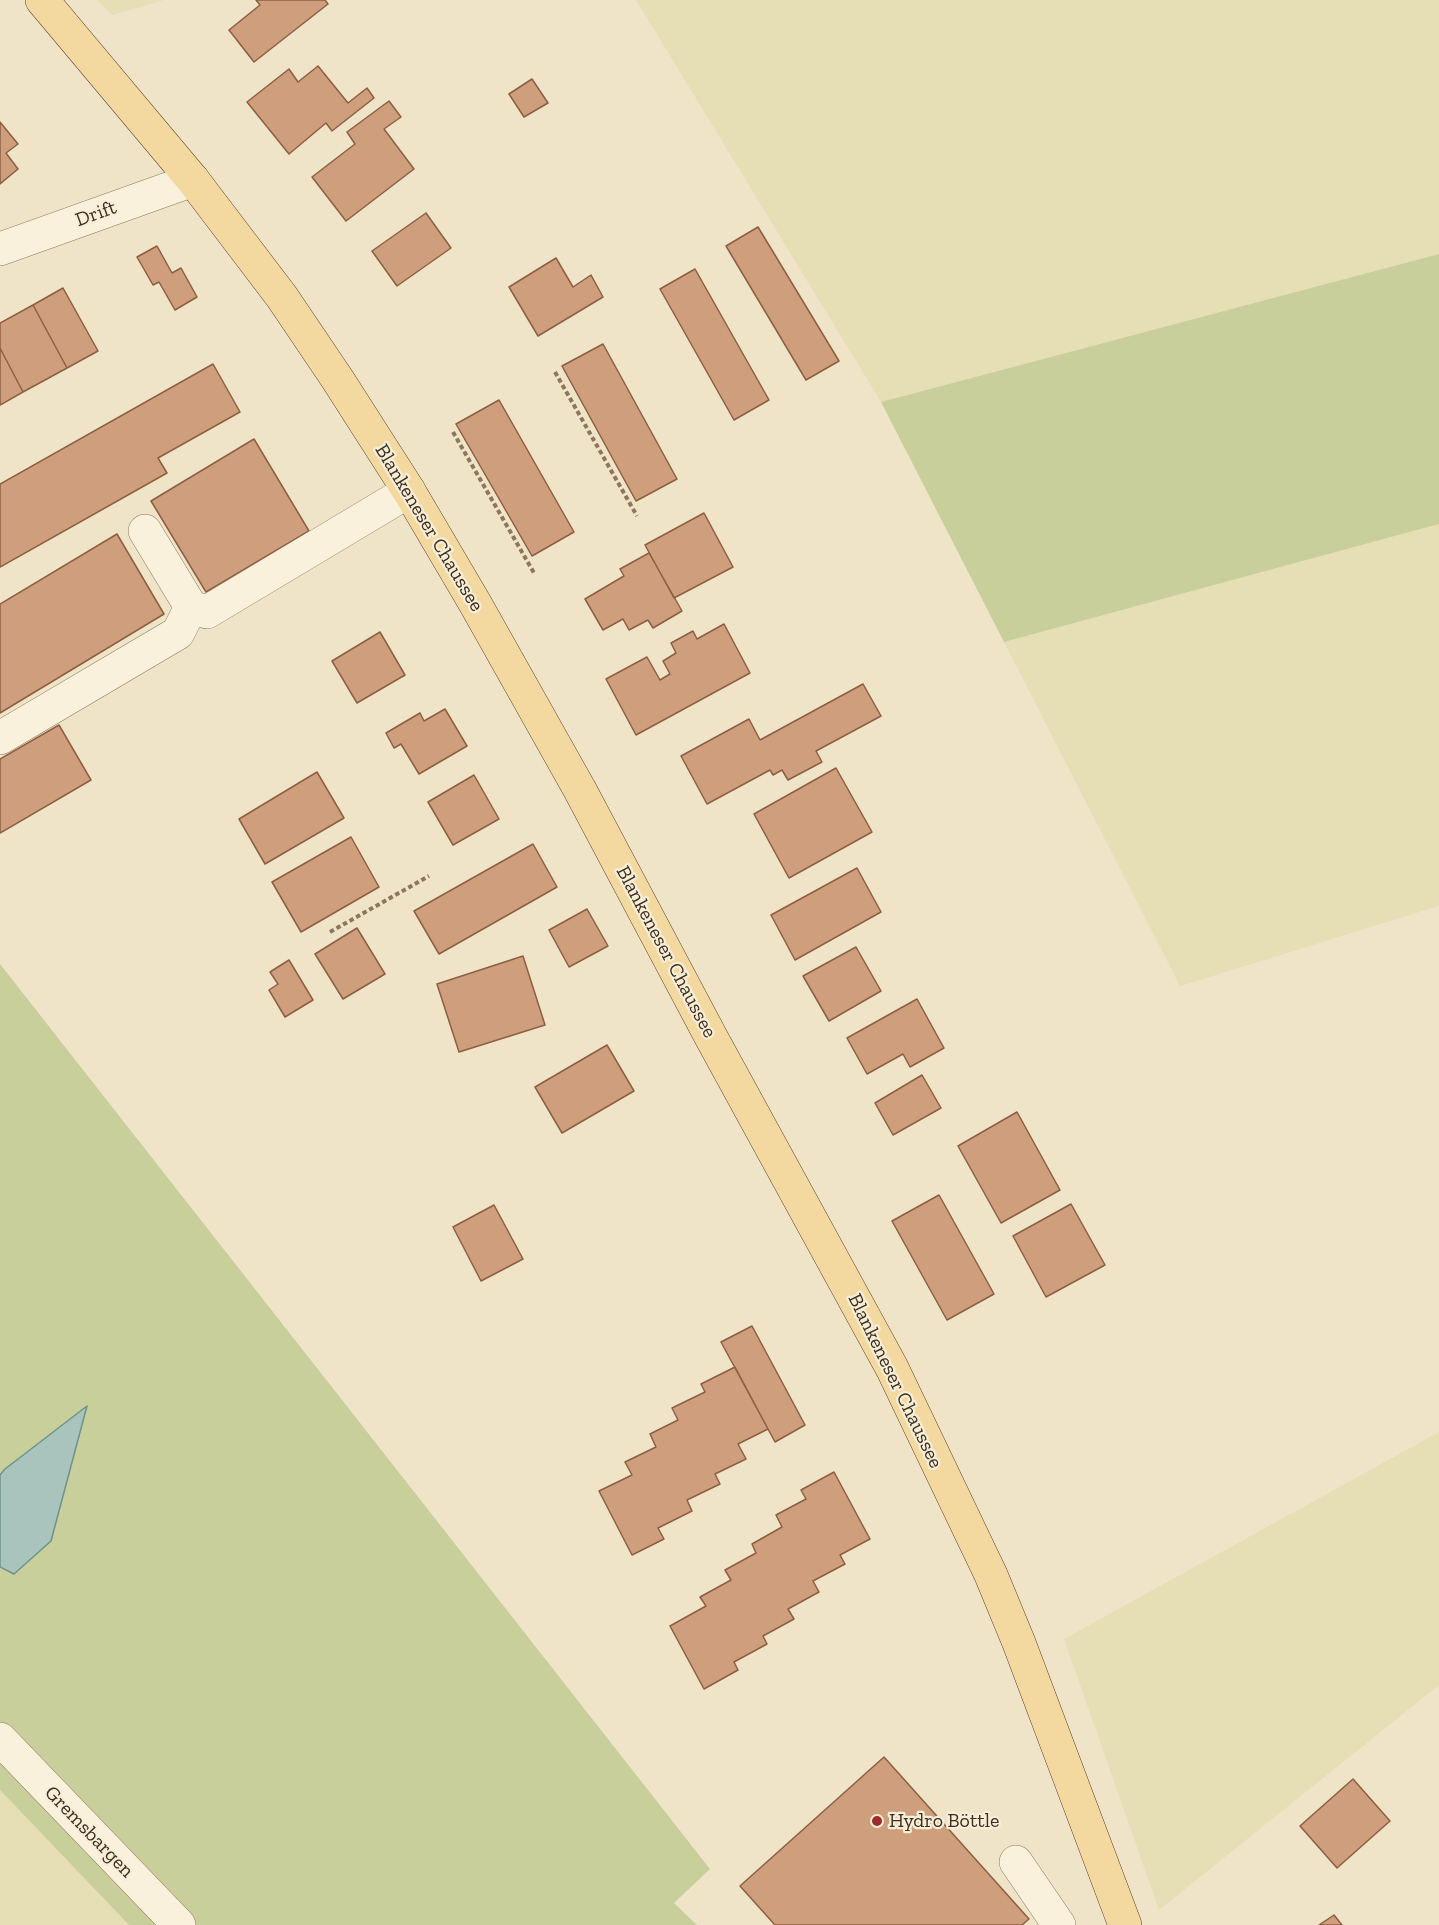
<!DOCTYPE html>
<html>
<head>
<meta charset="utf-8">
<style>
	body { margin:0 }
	canvas { display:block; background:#f0e4c8 }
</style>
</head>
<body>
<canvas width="1439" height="1925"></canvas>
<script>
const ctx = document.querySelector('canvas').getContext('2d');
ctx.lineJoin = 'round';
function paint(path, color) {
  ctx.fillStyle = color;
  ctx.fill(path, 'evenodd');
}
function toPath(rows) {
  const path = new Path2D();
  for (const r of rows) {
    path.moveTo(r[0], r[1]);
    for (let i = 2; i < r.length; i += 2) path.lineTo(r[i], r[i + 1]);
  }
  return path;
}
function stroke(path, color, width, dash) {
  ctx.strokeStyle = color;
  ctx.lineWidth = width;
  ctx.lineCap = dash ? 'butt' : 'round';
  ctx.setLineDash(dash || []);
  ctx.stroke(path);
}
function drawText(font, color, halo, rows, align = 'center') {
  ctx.font = font + ' "Zilla Slab",serif';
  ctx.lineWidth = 4.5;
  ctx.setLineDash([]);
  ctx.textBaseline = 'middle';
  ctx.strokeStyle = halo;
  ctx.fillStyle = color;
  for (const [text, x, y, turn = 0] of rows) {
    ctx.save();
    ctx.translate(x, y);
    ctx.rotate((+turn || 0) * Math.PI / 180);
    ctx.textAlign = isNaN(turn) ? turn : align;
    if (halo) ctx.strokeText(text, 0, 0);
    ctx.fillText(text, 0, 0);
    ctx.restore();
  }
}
const farmland = toPath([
	[97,0,164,0,112,15],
	[636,0,1439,0,1439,254,881,402],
	[1439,524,1439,906,1180,986,1004,642],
	[1439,1432,1439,1685,1159,1910,1064,1639],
	[0,1790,129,1925,0,1925]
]);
const green = toPath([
	[1439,254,1439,524,1004,642,881,402],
	[0,964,710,1869,674,1903,697,1925,129,1925,0,1790]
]);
const water = toPath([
	[87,1406,51,1541,14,1574,0,1567,0,1475,5,1469,87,1406]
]);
const building = toPath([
	[256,0,325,0,328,4,254,62,229,30,260,5,256,0],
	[318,66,348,103,367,88,374,98,332,131,326,123,289,154,247,102,289,69,298,82,318,66],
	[532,79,548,103,524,117,509,94,532,79],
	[389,101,401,117,384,129,414,169,346,221,312,177,355,144,347,132,389,101],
	[0,122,18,144,6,153,18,169,0,184,0,122],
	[426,213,451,248,397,286,372,251,426,213],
	[758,227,839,361,806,380,726,246,758,227],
	[157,246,172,273,181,268,197,297,175,310,159,282,153,285,137,257,157,246],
	[556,258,573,287,591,275,603,297,538,336,509,287,556,258],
	[695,269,769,400,734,420,660,289,695,269],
	[63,288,98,351,67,368,33,305,63,288],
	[33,305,67,368,23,392,0,348,0,323,33,305],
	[603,344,677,479,636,501,562,366,603,344],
	[0,348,23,392,0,405,0,348],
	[213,364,240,412,158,458,167,473,0,567,0,484,213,364],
	[499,400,574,532,532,556,456,424,499,400],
	[254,439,309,531,206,592,151,501,254,439],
	[704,513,733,567,674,598,645,545,704,513],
	[117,534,164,614,0,713,0,604,117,534],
	[649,553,682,611,653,628,648,620,629,630,623,619,603,630,585,599,624,576,620,569,649,553],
	[724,624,750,673,636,735,606,679,647,657,660,680,670,674,663,661,676,653,671,643,693,631,697,639,724,624],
	[380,632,405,675,357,703,332,661,380,632],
	[863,684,881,716,816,751,822,762,788,780,782,770,773,775,770,770,707,804,681,756,749,719,760,740,863,684],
	[445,709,467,746,419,774,401,744,394,748,386,733,420,713,424,721,445,709],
	[59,725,91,780,0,833,0,759,59,725],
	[836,768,872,832,789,878,754,814,836,768],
	[317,772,344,818,265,864,239,819,317,772],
	[474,775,499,819,453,845,428,802,474,775],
	[351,837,379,887,301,932,272,882,351,837],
	[533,844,557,887,439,954,414,911,533,844],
	[857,868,881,912,795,960,771,915,857,868],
	[587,909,608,946,569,967,549,930,587,909],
	[357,928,385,974,343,999,315,954,357,928],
	[856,947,881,991,829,1021,803,976,856,947],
	[523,956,545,1025,459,1052,437,984,523,956],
	[289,960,313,1000,285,1017,269,990,278,984,270,972,289,960],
	[917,999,944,1048,910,1067,903,1054,867,1074,847,1038,917,999],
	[607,1045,634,1091,562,1133,535,1087,607,1045],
	[922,1075,941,1108,893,1135,875,1103,922,1075],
	[1017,1112,1060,1190,1001,1223,958,1146,1017,1112],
	[939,1195,994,1294,947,1320,892,1221,939,1195],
	[1071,1204,1105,1265,1046,1297,1013,1236,1071,1204],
	[494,1205,523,1259,481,1281,453,1227,494,1205],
	[752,1326,805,1425,775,1442,721,1342,752,1326],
	[735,1367,768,1429,738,1444,746,1459,715,1474,720,1484,687,1500,692,1511,658,1528,664,1539,632,1555,599,1491,632,1475,625,1462,656,1447,650,1434,678,1420,672,1408,705,1392,701,1384,735,1367],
	[834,1472,870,1539,840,1555,845,1564,813,1581,819,1592,788,1609,794,1619,763,1636,767,1644,734,1662,738,1670,704,1689,670,1626,706,1606,700,1597,731,1580,725,1570,756,1553,752,1544,782,1527,776,1515,806,1499,801,1490,834,1472],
	[884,1757,1029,1919,1022,1925,775,1925,740,1886,884,1757],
	[1353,1779,1390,1821,1337,1868,1300,1826,1353,1779],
	[1334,1915,1342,1925,1319,1925,1334,1915]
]);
const path = toPath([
	[555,372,637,516],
	[453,432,534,573],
	[330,932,429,876]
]);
const minor = toPath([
	[0,249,193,180],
	[145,531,191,607,207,612,409,491],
	[0,738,178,633,191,607],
	[0,1739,179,1925],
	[1016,1862,1059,1925]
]);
const major = toPath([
	[42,0,193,180,282,297,338,380,409,491,476,605,580,790,711,1037,892,1368,991,1575,1019,1643,1125,1925]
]);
const markers = [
	[877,1821,6,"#9e2a2b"]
];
const streetNames = [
	["Drift",96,214,-20],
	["Blankeneser Chaussee",429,528,59],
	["Blankeneser Chaussee",666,952,62],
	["Blankeneser Chaussee",895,1381,64],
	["Gremsbargen",89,1832,46]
];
const poiNames = [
	["Hydro Böttle",889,1821]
];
paint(farmland, '#e6deb5');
paint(green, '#c9cf9b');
paint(water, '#a9c4bc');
stroke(water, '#6f938a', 1.5);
paint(building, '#cf9f7d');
stroke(building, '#8d5f41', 1.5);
stroke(minor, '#8d765c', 34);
stroke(major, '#5b4430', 34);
stroke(path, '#8d765c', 4, [4.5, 3]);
stroke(minor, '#faf1dc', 33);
stroke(major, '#f3d9a0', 33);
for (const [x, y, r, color] of markers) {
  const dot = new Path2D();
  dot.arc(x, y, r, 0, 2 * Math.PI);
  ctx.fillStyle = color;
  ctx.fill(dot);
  stroke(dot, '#f7eed8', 2);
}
drawText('20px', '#3d2e20', '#f7eed8', streetNames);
drawText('20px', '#3d2e20', '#f7eed8', poiNames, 'left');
</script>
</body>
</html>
